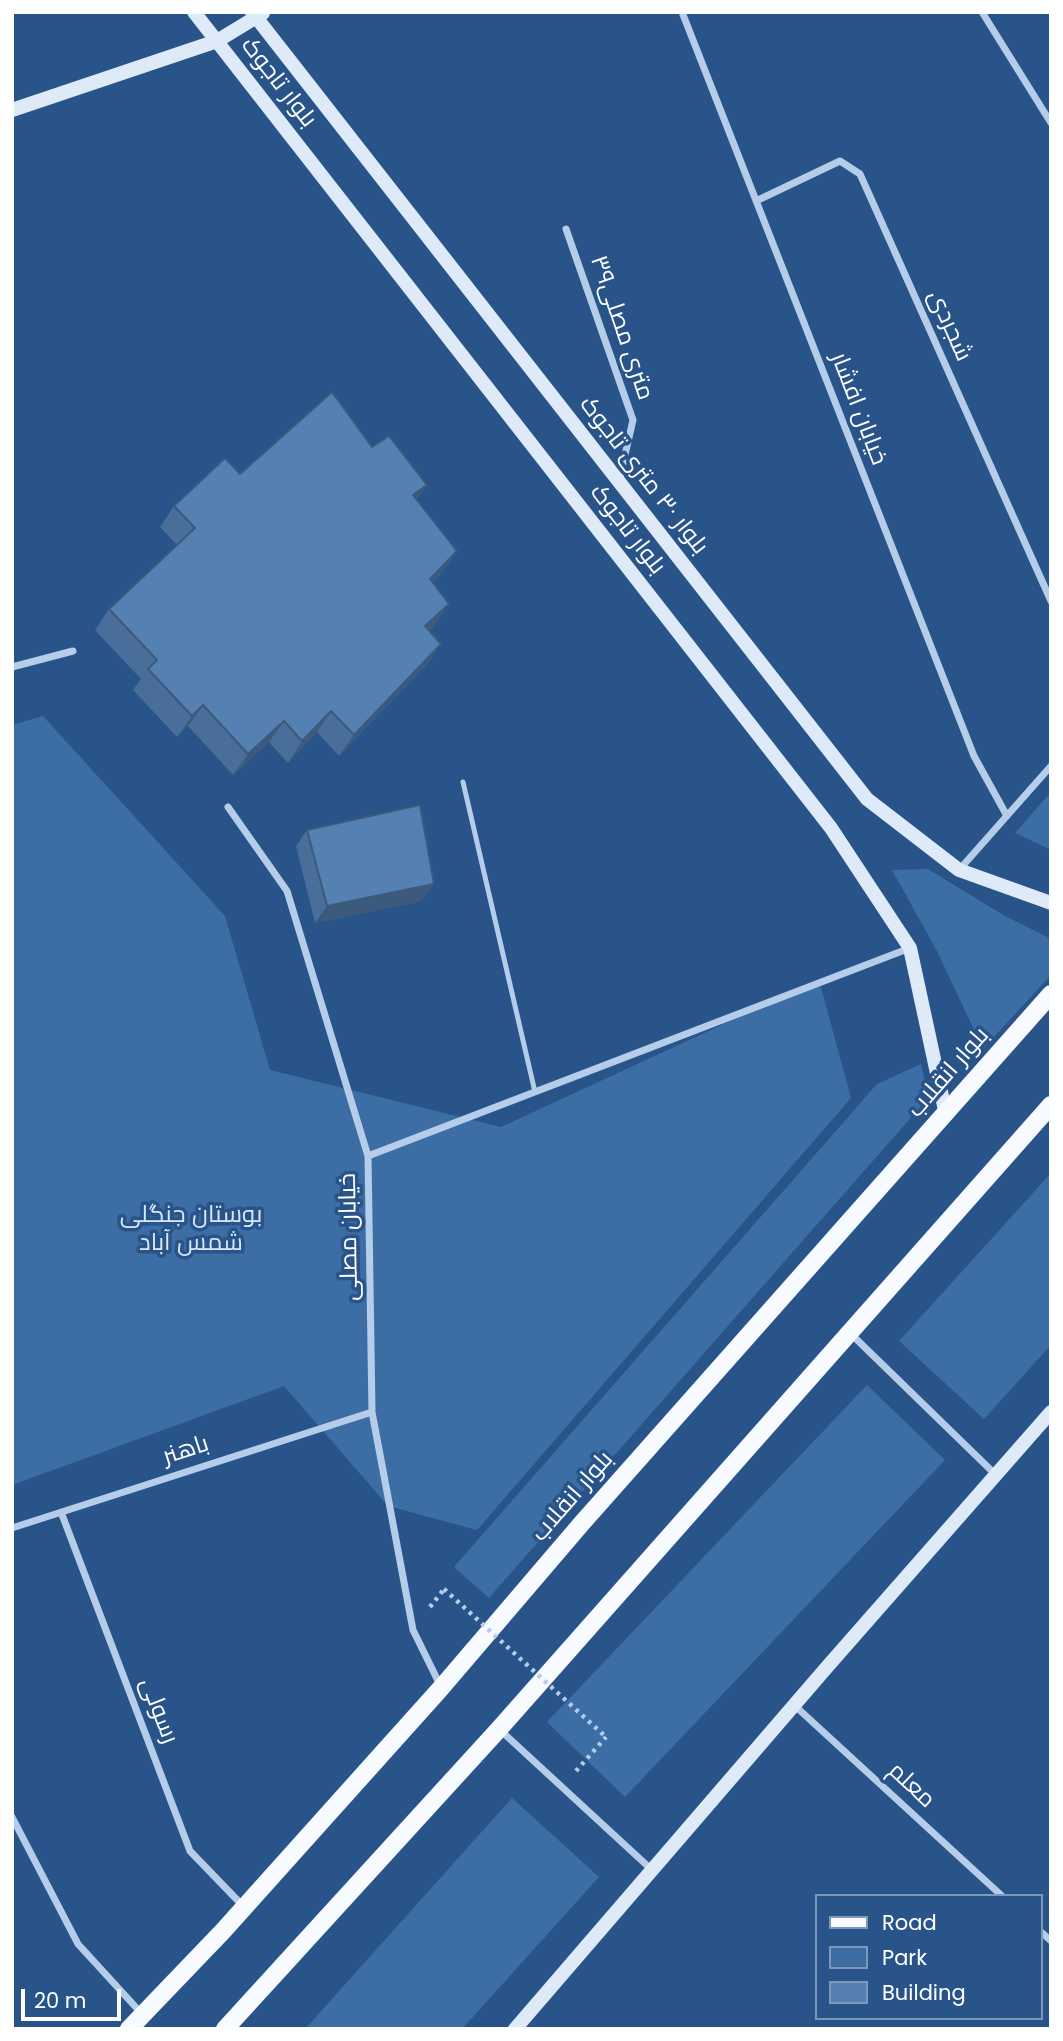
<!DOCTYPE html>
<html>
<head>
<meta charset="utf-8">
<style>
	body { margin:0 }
	#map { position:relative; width:1063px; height:2041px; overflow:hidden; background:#285489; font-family:Poppins,sans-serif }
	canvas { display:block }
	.frame { position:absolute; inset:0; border:14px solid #fff; pointer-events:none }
	.legend { position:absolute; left:815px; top:1894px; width:228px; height:126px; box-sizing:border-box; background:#285489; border:2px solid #7e98b8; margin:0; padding:9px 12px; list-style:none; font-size:21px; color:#fff }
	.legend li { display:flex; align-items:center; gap:14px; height:35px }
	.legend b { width:35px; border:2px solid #7e98b8 }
	.scale { position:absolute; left:21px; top:1989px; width:100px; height:32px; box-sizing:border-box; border:4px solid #fff; border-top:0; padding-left:9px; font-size:21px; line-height:24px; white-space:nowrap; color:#fff; -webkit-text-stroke:5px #285489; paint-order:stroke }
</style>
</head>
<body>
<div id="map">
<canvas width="1063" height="2041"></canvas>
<div class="frame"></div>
<ul class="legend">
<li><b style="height:9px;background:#f7fafe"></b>Road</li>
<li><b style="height:19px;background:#3c6ea5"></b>Park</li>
<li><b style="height:19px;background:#5480b2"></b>Building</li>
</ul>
<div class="scale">20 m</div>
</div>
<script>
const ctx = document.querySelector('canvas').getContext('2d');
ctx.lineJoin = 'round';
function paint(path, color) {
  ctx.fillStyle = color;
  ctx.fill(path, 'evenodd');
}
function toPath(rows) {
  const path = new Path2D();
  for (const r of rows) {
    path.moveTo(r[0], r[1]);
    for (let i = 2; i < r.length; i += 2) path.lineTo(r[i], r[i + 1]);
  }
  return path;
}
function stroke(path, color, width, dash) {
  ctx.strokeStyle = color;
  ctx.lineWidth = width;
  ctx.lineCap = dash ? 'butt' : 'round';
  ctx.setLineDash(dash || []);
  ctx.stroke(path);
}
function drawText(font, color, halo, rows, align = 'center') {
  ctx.font = font + ' Poppins,Cairo,sans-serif';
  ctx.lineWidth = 7;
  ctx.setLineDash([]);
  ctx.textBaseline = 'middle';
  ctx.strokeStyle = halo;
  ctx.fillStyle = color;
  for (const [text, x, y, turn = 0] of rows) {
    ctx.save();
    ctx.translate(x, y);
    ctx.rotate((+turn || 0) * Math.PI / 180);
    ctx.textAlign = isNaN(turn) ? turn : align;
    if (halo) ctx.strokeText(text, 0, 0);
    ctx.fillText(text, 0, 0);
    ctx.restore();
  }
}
const green = toPath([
	[43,716,225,916,270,1070,501,1127,819,980,851,1098,477,1530,388,1506,284,1386,12,1485,12,725],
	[1051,792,1051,850,1015,833],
	[928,869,1005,916,1051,939,1051,975,983,1049,937,951,892,870],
	[921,1064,929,1097,489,1598,454,1567,877,1084],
	[1051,1173,1051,1345,984,1419,899,1341],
	[867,1385,945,1460,625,1797,547,1722],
	[512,1798,599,1877,462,2029,305,2029]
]);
const path = toPath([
	[430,1607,444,1589],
	[576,1771,606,1737]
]);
const lane = toPath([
	[463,782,535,1092]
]);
const street = toPath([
	[682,12,974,756,1007,816],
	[982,12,1051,123],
	[756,201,840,161,860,174,1051,601],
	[566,229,633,420,619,481],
	[12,667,73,651],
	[228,807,287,891,368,1156,372,1412,413,1630,441,1687],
	[959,870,1051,766],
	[368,1156,910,948],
	[850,1333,996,1475],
	[61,1512,190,1851,244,1907],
	[12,1528,372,1412],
	[794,1705,1002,1896],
	[499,1729,652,1870],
	[12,1817,78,1944,142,2014],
	[1040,1931,1051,1941]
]);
const secondary = toPath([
	[194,12,831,828,910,948,946,1115],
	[252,12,867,799,959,870,1051,903],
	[12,110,217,41,263,13],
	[515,2029,827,1667,1051,1412]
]);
const primary = toPath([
	[129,2029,223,1931,441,1688,582,1523,1051,994],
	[225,2029,499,1729,1051,1105]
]);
const pathBridge = toPath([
	[444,1589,606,1737]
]);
const wall = toPath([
	[372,447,427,485,417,499,443,572,433,582,449,604,435,625,429,631,441,644,426,666,339,756,317,732,288,763,269,742,233,775,188,726,177,737,133,690,141,679,95,630,109,609,177,545,160,527,174,506,240,474],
	[307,830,422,901,315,923,296,846]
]);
const shadedWall = toPath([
	[427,485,412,506,413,495],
	[457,551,443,572,416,600,430,579],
	[449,604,435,625,410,647,425,626],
	[441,644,426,666,339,756,354,735],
	[203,705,188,726,177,737,192,716],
	[331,711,317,732,288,763,302,741],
	[284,721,269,742,233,775,248,754],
	[434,884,422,901,315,923,327,906]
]);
const building = toPath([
	[332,392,372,447,389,436,427,485,413,495,457,551,430,579,449,604,425,626,441,644,354,735,331,711,302,741,284,721,248,754,203,705,192,716,148,669,157,660,109,609,195,528,174,506,225,458,240,474,332,392],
	[420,805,434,884,327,906,307,830,420,805]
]);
const streetNames = [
	["بلوار تاجوک",278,83,52],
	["شجردی",949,326,66],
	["۳۹متری مصلی",621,328,71],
	["خیابان افشار",858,409,69],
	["بلوار ۳۰ متری تاجوک",643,476,52],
	["بلوار تاجوک",627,530,52],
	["بلوار انقلاب",949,1073,-49],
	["خیابان مصلی",350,1237,-91],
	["باهنر",186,1451,-18],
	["بلوار انقلاب",573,1497,-49],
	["رسولی",158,1711,69],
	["معلم",911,1786,43]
];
const parkNames = [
	["بوستان جنگلی",191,1216],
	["شمس آباد",191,1244]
];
paint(green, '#3c6ea5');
stroke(path, '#b5cde9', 4.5, [3.5, 5]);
stroke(lane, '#b5cde9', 5);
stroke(street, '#b5cde9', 7);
stroke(secondary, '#dfeaf8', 14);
stroke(primary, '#f7fafe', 18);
stroke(pathBridge, '#b5cde9', 4.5, [3.5, 5]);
paint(wall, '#486e99');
paint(shadedWall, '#3b5a7d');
paint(building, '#5480b2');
stroke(building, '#3b5a7d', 2);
drawText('24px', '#fff', '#285489', streetNames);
drawText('24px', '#d9e7f7', '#285489', parkNames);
</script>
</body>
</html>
